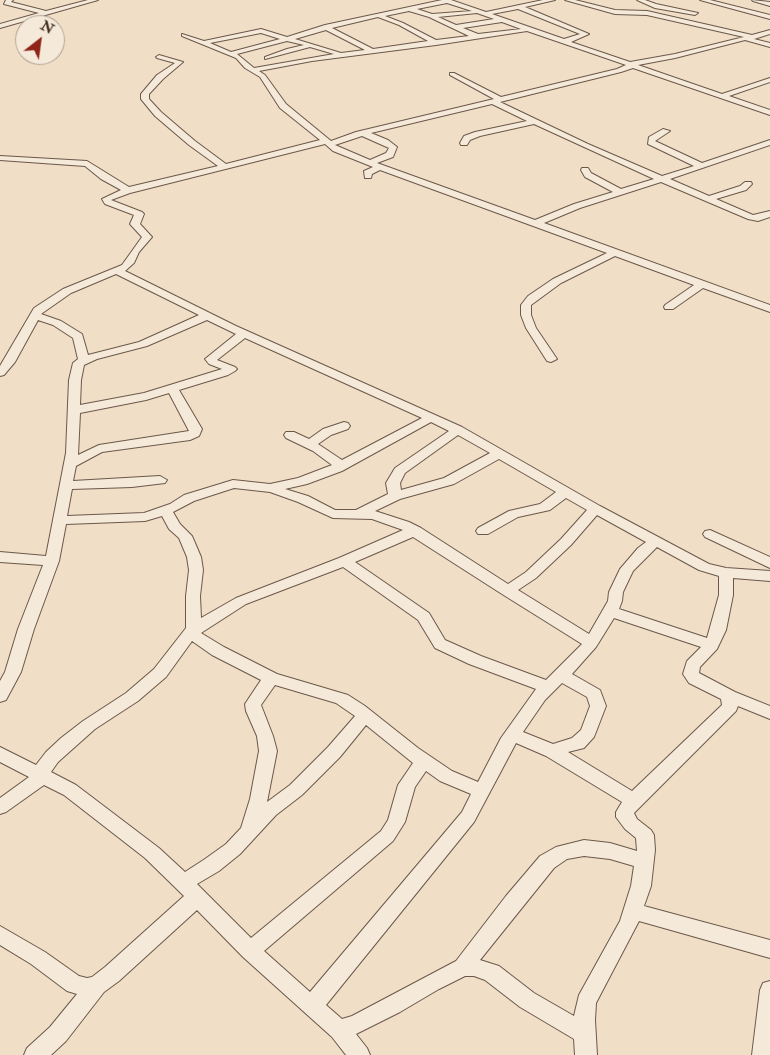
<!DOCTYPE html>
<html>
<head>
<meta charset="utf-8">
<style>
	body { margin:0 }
	#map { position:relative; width:770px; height:1055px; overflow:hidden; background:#f0dec6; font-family:"IM FELL Double Pica",serif }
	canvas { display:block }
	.north { position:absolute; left:15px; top:15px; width:50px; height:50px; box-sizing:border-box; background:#f5eada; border:1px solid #ac9e90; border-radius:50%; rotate:30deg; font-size:14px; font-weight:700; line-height:20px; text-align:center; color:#3f2c21 }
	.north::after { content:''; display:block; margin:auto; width:18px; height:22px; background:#8f2418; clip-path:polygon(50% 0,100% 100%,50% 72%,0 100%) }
</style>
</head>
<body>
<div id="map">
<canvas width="770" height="1055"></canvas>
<div class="north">N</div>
</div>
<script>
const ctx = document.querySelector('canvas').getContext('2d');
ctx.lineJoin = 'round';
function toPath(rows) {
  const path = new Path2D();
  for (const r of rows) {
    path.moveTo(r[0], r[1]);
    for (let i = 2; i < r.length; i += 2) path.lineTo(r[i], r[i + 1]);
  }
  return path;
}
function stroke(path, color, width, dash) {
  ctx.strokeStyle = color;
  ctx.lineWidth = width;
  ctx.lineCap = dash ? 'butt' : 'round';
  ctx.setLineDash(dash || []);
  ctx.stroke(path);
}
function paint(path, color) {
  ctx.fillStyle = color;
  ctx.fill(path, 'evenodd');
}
const minor = toPath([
	[6,0,13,0,11,2,46,11,88,0,98,0,0,28,0,24,39,13,4,4,6,0],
	[442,0,451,0,486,12,543,0,555,0,525,7,589,34,571,42,630,62,675,54,744,37,647,15,615,14,565,0,575,0,615,10,647,11,752,35,770,30,770,34,754,39,770,43,770,47,745,40,675,58,638,65,722,94,770,78,770,82,729,96,770,110,770,115,633,68,621,72,500,102,588,144,662,176,694,166,648,144,649,137,663,129,670,131,655,141,702,163,770,140,770,145,670,179,709,196,740,186,745,182,751,182,752,184,746,190,716,199,753,215,770,211,770,217,758,221,748,219,661,182,580,208,544,223,770,305,770,312,703,288,673,309,665,309,664,307,665,305,694,285,615,256,561,283,531,305,531,315,536,328,557,359,551,362,547,361,526,328,521,315,521,305,528,296,553,279,607,253,380,170,372,174,371,178,365,178,364,171,373,167,333,151,325,144,130,193,111,200,142,212,144,214,140,224,152,237,139,252,134,263,125,271,236,326,462,427,600,506,709,564,726,568,770,571,770,581,733,578,733,595,726,630,717,649,700,667,699,673,735,692,770,706,770,719,738,706,736,711,634,813,637,819,651,830,654,835,655,850,651,886,644,906,770,940,770,958,639,921,596,1003,595,1020,597,1055,575,1055,574,1039,520,1007,485,980,474,976,465,976,439,989,400,1012,356,1034,367,1048,370,1055,346,1055,332,1037,243,957,197,910,119,981,104,992,66,1041,51,1055,24,1055,27,1048,50,1027,77,994,67,991,31,964,0,945,0,926,45,952,79,976,87,978,92,977,105,967,184,896,145,858,64,795,44,785,6,812,0,814,0,798,29,777,0,762,0,747,36,765,46,752,61,738,83,721,126,693,154,669,186,628,186,596,189,570,187,557,179,538,169,529,162,516,145,521,66,524,59,561,34,629,21,672,6,700,0,702,0,681,5,672,18,629,43,565,0,562,0,552,46,556,66,453,69,380,73,363,78,359,73,338,53,325,38,320,15,362,4,375,0,376,0,366,34,308,63,289,122,265,142,237,130,224,134,215,105,204,102,199,121,190,101,179,85,166,0,160,0,156,87,161,129,187,218,166,189,145,155,116,141,99,141,94,157,75,175,63,157,58,156,57,159,55,183,62,163,79,149,94,149,99,161,112,195,141,226,164,320,140,280,108,260,77,245,68,236,58,182,36,182,34,204,41,261,29,287,37,325,25,442,0],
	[447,3,472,11,432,14,417,9,447,3],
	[518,9,580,34,564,39,492,14,518,9],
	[409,11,429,17,469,36,436,40,403,23,385,16,409,11],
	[477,13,494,19,456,25,438,17,477,13],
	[378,17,399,25,428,41,373,49,332,28,378,17],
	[502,22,521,29,478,34,463,28,502,22],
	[326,30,365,50,341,53,295,39,326,30],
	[527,31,626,65,617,69,501,97,454,73,450,73,450,75,494,99,356,132,331,141,286,104,265,75,259,71,312,61,436,45,527,31],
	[261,33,280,39,231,52,210,43,261,33],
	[287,41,304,45,287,49,265,57,265,59,310,47,334,54,254,68,237,54,287,41],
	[492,104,527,121,475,132,464,136,460,143,461,145,467,145,470,140,480,136,534,124,654,179,621,189,591,173,588,168,582,168,581,170,585,177,613,192,574,204,535,220,377,163,393,157,397,147,388,140,371,133,492,104],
	[362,136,389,148,386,153,370,160,335,145,362,136],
	[116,274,199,315,139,342,88,355,82,334,61,321,41,314,71,293,116,274],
	[207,320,236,334,205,359,209,364,222,369,144,393,80,405,81,380,84,365,97,359,147,346,207,320],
	[245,338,422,418,342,460,318,444,331,435,348,429,350,426,348,423,344,422,323,429,309,439,294,432,286,432,284,435,286,438,313,451,332,465,298,478,270,484,233,480,184,495,170,504,144,513,67,516,72,489,132,487,165,483,167,480,160,476,73,481,76,466,102,452,190,440,199,436,202,429,179,390,228,375,235,371,237,369,235,367,217,360,245,338],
	[169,393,189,431,99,445,78,455,80,413,146,400,169,393],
	[431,422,449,431,395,468,386,483,388,494,356,510,335,510,308,496,285,489,307,484,342,471,431,422],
	[458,435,490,453,444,478,401,490,400,483,405,473,458,435],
	[499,459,556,492,540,504,509,511,478,528,476,531,478,534,488,534,518,517,550,510,566,498,587,510,561,539,526,572,508,584,421,528,409,522,375,511,400,499,454,484,499,459],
	[234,488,270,492,298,502,333,518,372,519,403,530,339,558,236,598,201,618,200,596,203,570,201,557,192,536,180,524,173,512,194,501,234,488],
	[597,515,646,542,638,548,620,569,609,592,608,601,589,634,518,590,536,578,571,545,597,515],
	[413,537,502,594,582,644,546,680,481,656,445,640,429,613,355,562,413,537],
	[657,547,699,570,719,576,719,595,707,638,619,609,622,601,623,592,633,571,657,547],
	[343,567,418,620,435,648,469,664,536,689,501,738,478,782,452,771,418,748,365,706,348,695,277,674,224,647,201,633,246,604,343,567],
	[614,618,701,647,687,661,683,674,689,683,721,699,722,705,632,791,568,752,584,748,594,737,606,706,600,690,572,674,596,647,614,618],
	[192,641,212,655,261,680,245,704,246,711,257,736,259,751,250,799,241,828,226,844,205,859,185,872,159,848,76,785,51,772,58,762,95,729,138,701,166,677,192,641],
	[562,683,587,697,590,706,581,730,572,738,553,744,523,732,545,700,562,683],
	[275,685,336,703,355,716,328,747,290,785,267,802,277,751,273,736,261,705,275,685],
	[366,725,413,763,398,785,388,820,381,831,251,938,197,884,219,871,240,854,276,815,302,795,340,757,366,725],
	[516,743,546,756,622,802,616,812,616,817,625,829,636,838,637,851,610,843,584,840,556,847,540,856,506,896,456,961,352,1016,342,1019,326,1005,474,822,516,743],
	[426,771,440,781,471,794,462,812,310,992,264,951,393,841,405,822,415,787,426,771],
	[584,856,610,859,634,866,631,886,620,921,579,995,574,1016,534,993,499,966,480,960,554,868,567,859,584,856],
	[637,0,645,0,656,4,698,13,695,15,655,8,637,0],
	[700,0,710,0,770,15,770,19,700,0],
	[752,0,770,2,770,6,753,1,752,0],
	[710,530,770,557,770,568,705,537,703,534,705,531,710,530],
	[770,981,770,1055,752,1055,760,990,763,983,770,981]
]);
stroke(minor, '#6b584a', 2);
paint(minor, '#f5eada');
</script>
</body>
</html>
